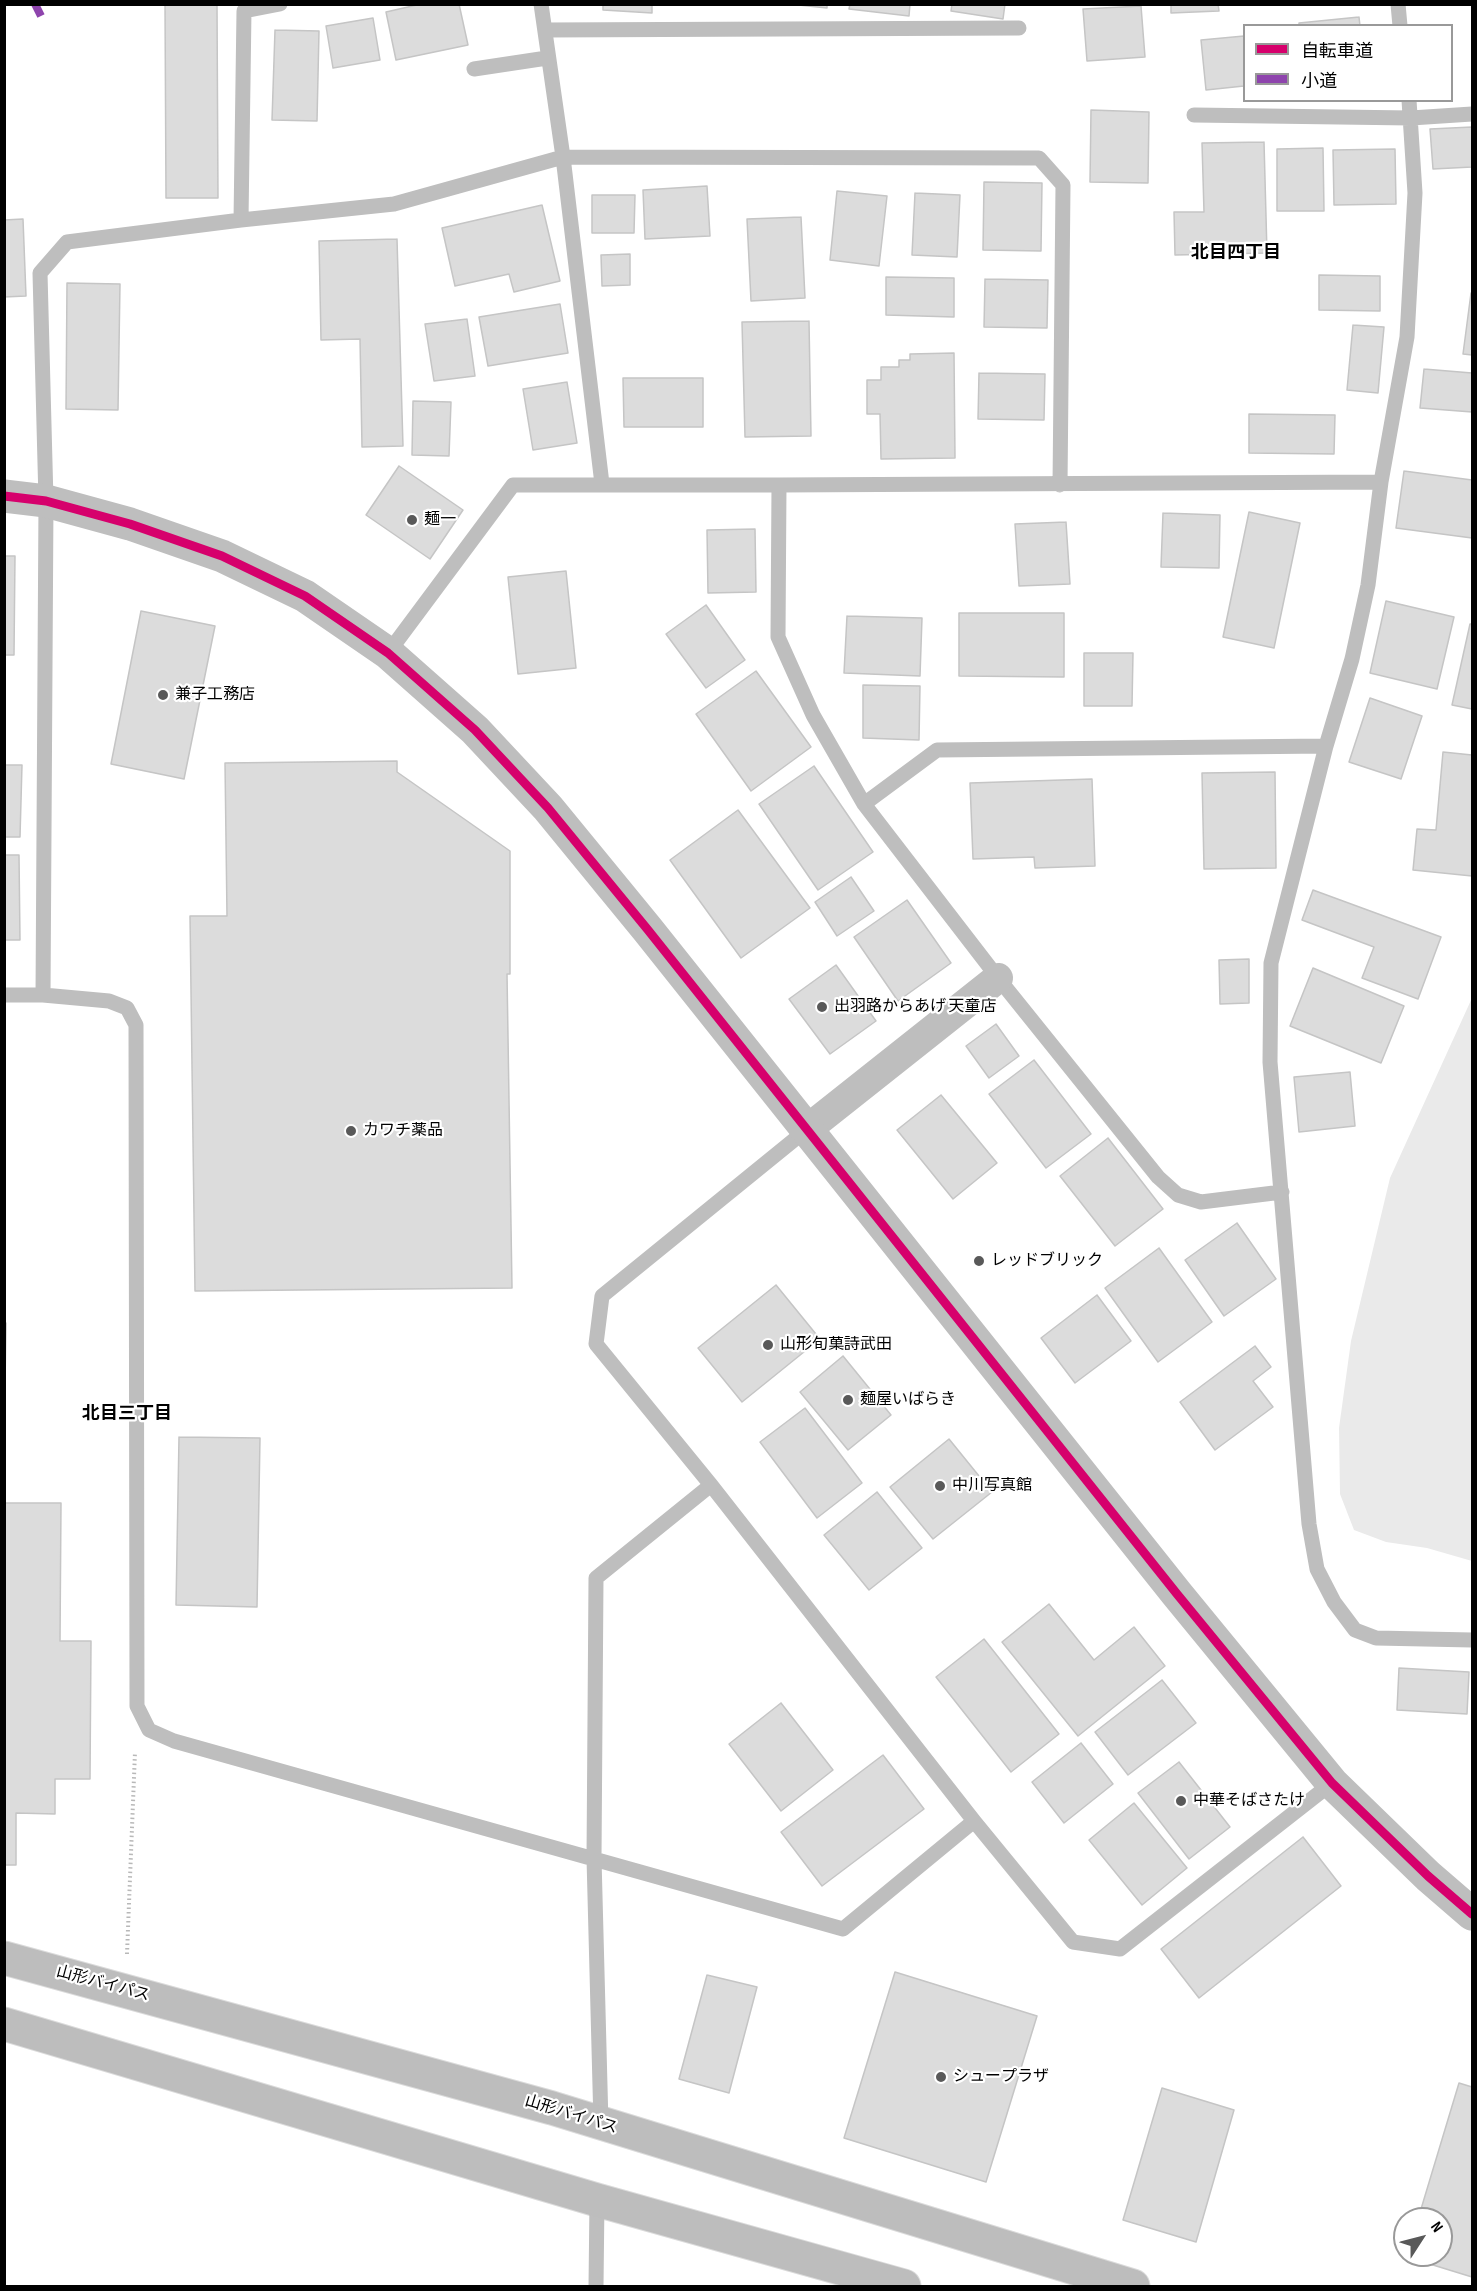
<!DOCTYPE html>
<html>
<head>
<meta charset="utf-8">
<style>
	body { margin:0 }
	#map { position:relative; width:1477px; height:2291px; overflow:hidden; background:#fff; font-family:"Sofia Sans Condensed","Noto Sans JP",sans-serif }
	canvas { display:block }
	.frame { position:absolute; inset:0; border:6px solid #000; pointer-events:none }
	.legend { position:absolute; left:1243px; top:24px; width:210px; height:78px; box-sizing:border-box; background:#fff; border:2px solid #999; margin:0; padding:8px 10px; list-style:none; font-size:18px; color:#000 }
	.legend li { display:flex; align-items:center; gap:12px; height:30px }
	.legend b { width:30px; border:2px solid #999 }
	.north { position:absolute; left:1393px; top:2207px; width:60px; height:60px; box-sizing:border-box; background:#fff; border:2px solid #999; border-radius:50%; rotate:54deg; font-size:16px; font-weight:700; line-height:24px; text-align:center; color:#000 }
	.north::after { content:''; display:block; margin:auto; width:21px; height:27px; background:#595959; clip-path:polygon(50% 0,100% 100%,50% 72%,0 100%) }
</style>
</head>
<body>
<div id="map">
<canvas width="1477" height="2291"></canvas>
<div class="frame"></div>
<ul class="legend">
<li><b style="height:8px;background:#d6006c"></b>自転車道</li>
<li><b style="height:8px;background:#8e44ad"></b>小道</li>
</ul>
<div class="north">N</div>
</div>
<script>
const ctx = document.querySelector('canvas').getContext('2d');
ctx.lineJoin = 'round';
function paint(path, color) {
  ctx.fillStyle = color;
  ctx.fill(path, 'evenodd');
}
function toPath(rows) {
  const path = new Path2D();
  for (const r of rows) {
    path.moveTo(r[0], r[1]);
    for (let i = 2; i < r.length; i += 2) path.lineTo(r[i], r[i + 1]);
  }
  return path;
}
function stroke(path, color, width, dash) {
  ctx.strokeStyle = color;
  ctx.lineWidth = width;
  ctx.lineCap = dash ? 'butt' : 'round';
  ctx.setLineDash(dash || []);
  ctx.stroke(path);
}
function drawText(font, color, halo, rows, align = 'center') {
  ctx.font = font + ' "Sofia Sans Condensed","Noto Sans JP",sans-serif';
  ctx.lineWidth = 4.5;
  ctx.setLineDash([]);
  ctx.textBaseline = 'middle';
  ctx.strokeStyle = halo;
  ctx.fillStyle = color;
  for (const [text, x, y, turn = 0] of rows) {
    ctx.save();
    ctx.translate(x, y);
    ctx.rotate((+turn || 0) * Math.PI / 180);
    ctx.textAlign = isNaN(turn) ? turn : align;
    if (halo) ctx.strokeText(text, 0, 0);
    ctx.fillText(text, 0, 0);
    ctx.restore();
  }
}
const green = toPath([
	[1472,998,1472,1561,1427,1548,1386,1542,1354,1530,1340,1494,1339,1428,1351,1341,1390,1178]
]);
const building = toPath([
	[165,4,217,4,218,198,166,198,165,4],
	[421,4,459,4,468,45,396,60,386,12,421,4],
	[603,4,652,4,652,13,603,10,603,4],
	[789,4,827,4,827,8,789,4],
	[850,4,910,4,909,16,849,9,850,4],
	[952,4,1005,4,1003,19,951,11,952,4],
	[1171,4,1218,4,1219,11,1171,13,1171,4],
	[1141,6,1145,57,1087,61,1083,9,1141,6],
	[1359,17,1360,26,1299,26,1299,23,1359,17],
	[373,18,380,60,333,68,326,26,373,18],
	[275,30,319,31,317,121,272,120,275,30],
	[1244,36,1244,86,1206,90,1201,40,1244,36],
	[1091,110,1149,112,1148,183,1090,182,1091,110],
	[1472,127,1472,167,1433,169,1430,129,1472,127],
	[1264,142,1267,253,1175,255,1174,212,1204,212,1202,143,1264,142],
	[1323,148,1324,211,1277,211,1277,149,1323,148],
	[1395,149,1396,204,1334,205,1333,150,1395,149],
	[984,182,1042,183,1041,251,983,250,984,182],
	[707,186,710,236,645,239,643,190,707,186],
	[837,191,887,196,879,266,830,260,837,191],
	[915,193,960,195,957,257,912,255,915,193],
	[592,195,635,195,634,233,592,233,592,195],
	[542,205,560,281,514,292,509,274,455,286,442,228,542,205],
	[801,217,805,298,751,301,747,219,801,217],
	[23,219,26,296,4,297,4,220,23,219],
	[397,239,403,446,362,447,360,339,321,340,319,241,397,239],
	[630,254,630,285,602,286,601,255,630,254],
	[1319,275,1380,276,1380,311,1319,310,1319,275],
	[886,277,954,278,954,317,886,315,886,277],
	[985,279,1048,280,1047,328,984,327,985,279],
	[67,283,120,284,118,410,66,409,67,283],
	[1471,293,1472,293,1472,355,1463,354,1471,293],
	[560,304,568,353,488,366,479,317,560,304],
	[467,319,475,376,434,381,425,324,467,319],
	[809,321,811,436,745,437,742,322,809,321],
	[1353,325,1384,327,1378,393,1347,390,1353,325],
	[954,353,955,458,881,459,880,414,867,414,867,380,881,380,881,367,899,367,899,360,910,360,910,354,954,353],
	[1424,369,1472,373,1472,412,1420,408,1424,369],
	[979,373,1045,374,1044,420,978,419,979,373],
	[623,378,703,378,703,427,624,427,623,378],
	[567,382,577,443,533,450,523,389,567,382],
	[413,401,451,402,449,456,412,455,413,401],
	[1249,414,1335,415,1334,454,1249,453,1249,414],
	[399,466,463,510,430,559,366,515,399,466],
	[1404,471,1472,480,1472,538,1396,528,1404,471],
	[1249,512,1300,523,1274,648,1223,637,1249,512],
	[1163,513,1220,515,1219,568,1161,567,1163,513],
	[1066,522,1070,584,1019,586,1015,524,1066,522],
	[755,529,756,592,708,593,707,530,755,529],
	[4,556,15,556,14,655,4,655,4,556],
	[566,571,576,668,518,674,508,577,566,571],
	[1386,601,1454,617,1437,689,1370,673,1386,601],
	[706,605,745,660,706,688,666,634,706,605],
	[141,611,215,626,184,779,111,764,141,611],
	[959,613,1064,613,1064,677,959,676,959,613],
	[847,616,922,618,920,676,844,673,847,616],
	[1470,624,1472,624,1472,709,1452,705,1470,624],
	[1084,653,1133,653,1132,706,1084,706,1084,653],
	[756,671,811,747,751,791,696,714,756,671],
	[863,685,920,686,919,740,863,738,863,685],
	[1370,698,1422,716,1401,779,1349,762,1370,698],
	[1443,752,1472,755,1472,876,1413,870,1417,829,1436,830,1443,752],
	[397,761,397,772,510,851,510,974,507,974,512,1288,195,1291,190,916,227,916,225,763,397,761],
	[4,765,22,765,20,837,4,837,4,765],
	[814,766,873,852,818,890,759,804,814,766],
	[1275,772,1276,868,1204,869,1202,773,1275,772],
	[1092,779,1095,866,1035,868,1034,857,973,859,970,783,1092,779],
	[738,810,810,908,741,958,670,860,738,810],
	[4,855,19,855,20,940,4,940,4,855],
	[851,877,874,911,837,936,815,902,851,877],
	[1313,890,1441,937,1418,999,1362,978,1374,947,1302,920,1313,890],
	[907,900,951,963,898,1001,854,937,907,900],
	[1249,959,1249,1003,1220,1004,1219,960,1249,959],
	[836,965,876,1021,830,1054,789,999,836,965],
	[1313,968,1404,1006,1381,1063,1290,1026,1313,968],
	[996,1024,1019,1056,989,1078,966,1046,996,1024],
	[1034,1060,1091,1134,1046,1168,989,1094,1034,1060],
	[1350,1072,1355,1126,1299,1132,1294,1077,1350,1072],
	[941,1095,997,1163,953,1199,897,1130,941,1095],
	[1108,1138,1163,1209,1115,1246,1060,1176,1108,1138],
	[1237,1223,1276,1279,1224,1316,1185,1260,1237,1223],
	[1159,1248,1212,1322,1158,1362,1105,1288,1159,1248],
	[776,1285,820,1339,742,1402,698,1348,776,1285],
	[1097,1295,1131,1341,1075,1383,1041,1338,1097,1295],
	[4,1323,6,1323,4,1447,4,1323],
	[1255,1346,1271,1367,1253,1381,1273,1407,1215,1450,1180,1402,1255,1346],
	[843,1356,891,1415,848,1450,800,1392,843,1356],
	[805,1408,862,1483,817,1518,760,1442,805,1408],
	[179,1437,260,1438,257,1607,176,1605,179,1437],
	[949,1439,992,1492,933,1539,890,1487,949,1439],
	[877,1492,922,1548,869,1590,824,1535,877,1492],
	[4,1503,61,1503,60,1641,91,1641,90,1779,55,1779,55,1814,16,1813,16,1865,4,1865,4,1503],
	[1049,1604,1094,1660,1134,1627,1165,1666,1078,1736,1002,1642,1049,1604],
	[984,1639,1059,1734,1011,1772,936,1677,984,1639],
	[1399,1668,1469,1672,1467,1714,1397,1710,1399,1668],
	[1162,1680,1196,1723,1128,1775,1095,1732,1162,1680],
	[781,1703,833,1770,781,1811,729,1744,781,1703],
	[1081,1743,1113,1784,1064,1823,1032,1782,1081,1743],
	[883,1755,924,1809,822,1886,781,1832,883,1755],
	[1179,1762,1230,1827,1189,1859,1138,1793,1179,1762],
	[1134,1803,1187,1868,1142,1905,1089,1840,1134,1803],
	[1303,1837,1341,1886,1199,1998,1161,1949,1303,1837],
	[895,1972,1037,2016,986,2182,844,2138,895,1972],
	[707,1975,757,1987,729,2093,679,2079,707,1975],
	[1459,2083,1472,2087,1472,2277,1407,2257,1441,2255,1441,2219,1418,2219,1459,2083],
	[1162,2088,1234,2110,1196,2242,1123,2220,1162,2088]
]);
const path = toPath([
	[127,1954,135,1752]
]);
const service = toPath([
	[541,4,563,157,394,204,241,220,67,242,40,273,46,501,43,995,109,1001,127,1008,136,1025,137,1706,149,1730,174,1741,843,1929,974,1821],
	[1398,4,1400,26],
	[545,30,1019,28],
	[474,69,547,58],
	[1409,100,1415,193,1407,337,1381,482,1368,585,1352,659,1326,746,1271,963,1270,1062,1309,1524,1317,1569,1334,1602,1355,1630,1376,1638,1472,1640],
	[1194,115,1411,118,1472,114],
	[241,220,244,11,280,4],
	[602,484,563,157,1039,158,1063,185,1060,485],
	[779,485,1381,482],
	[388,653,513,485,779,485,778,637,813,715,864,804,998,978,1158,1177,1178,1195,1201,1202,1282,1192],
	[864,804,937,750,1326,746],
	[4,995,43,995],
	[805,1131,602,1296,596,1344,711,1485,974,1821,1073,1942,1120,1949,1332,1783],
	[601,2124,594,1858,596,1578,711,1485],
	[596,2286,597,2200]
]);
const minor = toPath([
	[805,1131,998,978]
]);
const tertiary = toPath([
	[4,496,46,501,130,524,222,556,305,596,388,653,475,730,548,808,648,930,1177,1594,1332,1783,1428,1876,1472,1914]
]);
const trunk = toPath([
	[4,1958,552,2108,1133,2286],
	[4,2024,597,2200,904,2286]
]);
const quiet = toPath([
	[35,4,41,16]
]);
const cycleway = toPath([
	[4,496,46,501,130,524,222,556,305,596,388,653,475,730,548,808,648,930,1177,1594,1332,1783,1428,1876,1472,1914]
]);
const markers = [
	[412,520,6,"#595959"],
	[163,695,6,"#595959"],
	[822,1007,6,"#595959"],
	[351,1131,6,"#595959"],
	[979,1261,6,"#595959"],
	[768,1345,6,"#595959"],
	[848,1400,6,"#595959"],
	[940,1486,6,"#595959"],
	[1181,1801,6,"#595959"],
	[941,2077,6,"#595959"]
];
const poiNames = [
	["麺一",424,520],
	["兼子工務店",175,695],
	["出羽路からあげ 天童店",834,1007],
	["カワチ薬品",363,1131],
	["レッドブリック",991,1261],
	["山形旬菓詩武田",780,1345],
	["麺屋いばらき",860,1400],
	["中川写真館",952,1486],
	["中華そばさたけ",1193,1801],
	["シュープラザ",953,2077]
];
const streetNames = [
	["山形バイパス",103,1984,15],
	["山形バイパス",571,2115,17]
];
const neighbourhoodNames = [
	["北目四丁目",1236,253],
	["北目三丁目",127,1414]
];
paint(green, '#eaeaea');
paint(building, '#dcdcdc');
stroke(building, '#c5c5c5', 1.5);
stroke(trunk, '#dbdbdb', 35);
stroke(path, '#b8b8b8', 4, [1.5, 3]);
stroke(service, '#bebebe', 15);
stroke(minor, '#bebebe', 30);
stroke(tertiary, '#bebebe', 33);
stroke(trunk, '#bdbdbd', 33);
stroke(quiet, '#8e44ad', 8, [15, 8]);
stroke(cycleway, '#d6006c', 9);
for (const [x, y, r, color] of markers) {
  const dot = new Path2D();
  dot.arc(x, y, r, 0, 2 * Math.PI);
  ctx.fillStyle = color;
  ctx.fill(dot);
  stroke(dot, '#fff', 2);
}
drawText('16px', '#000', '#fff', poiNames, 'left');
drawText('16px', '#000', '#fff', streetNames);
drawText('bold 18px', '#000', '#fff', neighbourhoodNames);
</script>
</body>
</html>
